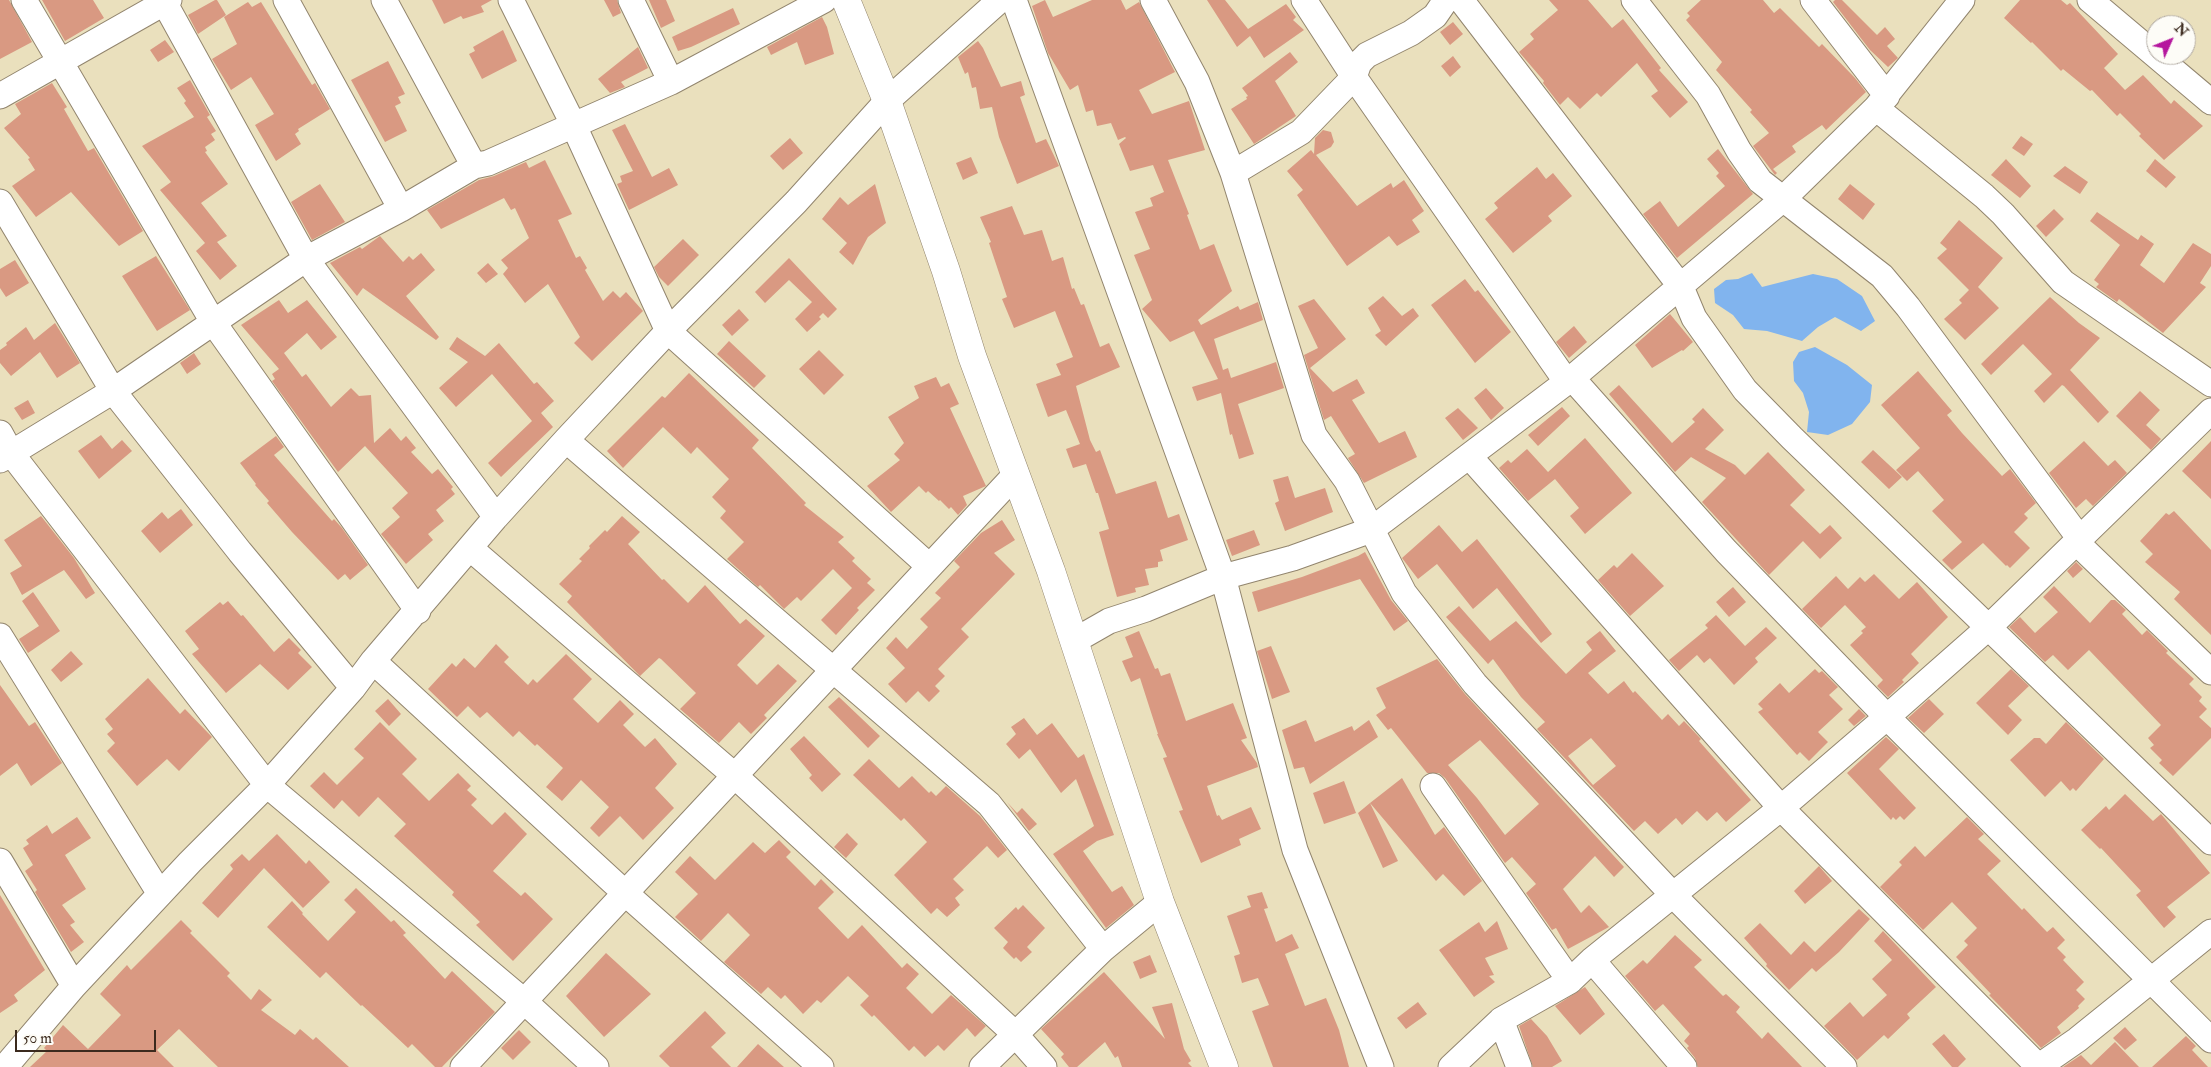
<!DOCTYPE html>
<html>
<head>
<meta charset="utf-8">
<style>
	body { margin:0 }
	#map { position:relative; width:2211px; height:1067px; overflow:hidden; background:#eae0bd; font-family:"IM FELL Double Pica",serif }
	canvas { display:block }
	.north { position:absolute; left:2146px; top:15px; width:50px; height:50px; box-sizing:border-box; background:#fdfcf7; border:1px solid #afa8a0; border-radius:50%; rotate:46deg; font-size:14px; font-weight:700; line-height:20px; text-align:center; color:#3b2a1e }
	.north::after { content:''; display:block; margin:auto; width:18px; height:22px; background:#b5179e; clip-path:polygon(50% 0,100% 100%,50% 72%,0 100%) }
	.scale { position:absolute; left:15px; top:1030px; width:141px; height:22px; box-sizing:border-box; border:2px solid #3b2a1e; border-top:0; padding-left:6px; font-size:15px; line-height:18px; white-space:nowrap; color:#3b2a1e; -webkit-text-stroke:4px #fdfcf7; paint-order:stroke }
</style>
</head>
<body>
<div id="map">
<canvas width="2211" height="1067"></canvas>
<div class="north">N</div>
<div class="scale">50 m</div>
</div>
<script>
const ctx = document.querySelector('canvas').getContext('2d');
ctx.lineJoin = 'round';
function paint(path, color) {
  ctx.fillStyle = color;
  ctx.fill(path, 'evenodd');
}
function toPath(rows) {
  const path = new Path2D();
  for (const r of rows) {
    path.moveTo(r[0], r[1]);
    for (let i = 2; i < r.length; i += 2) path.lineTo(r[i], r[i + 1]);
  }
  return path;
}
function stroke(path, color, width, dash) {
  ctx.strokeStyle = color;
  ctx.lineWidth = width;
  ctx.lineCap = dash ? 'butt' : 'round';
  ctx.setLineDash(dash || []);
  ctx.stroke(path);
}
const water = toPath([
	[1752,273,1762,287,1813,274,1837,279,1862,296,1875,321,1861,331,1835,317,1818,327,1802,341,1767,331,1744,329,1733,315,1715,303,1714,289,1726,280,1738,279],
	[1815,347,1847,365,1872,385,1870,402,1852,424,1828,435,1807,432,1809,412,1803,393,1794,381,1793,362,1799,352]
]);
const building = toPath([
	[0,0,9,0,32,42,0,59],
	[42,0,93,0,104,18,65,41],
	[215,0,217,0,226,15,198,34,188,15],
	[432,0,492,0,481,6,484,12,463,19,461,16,444,24],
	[604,0,617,0,621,13,613,17],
	[649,0,666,0,675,21,661,28],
	[1045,0,1053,17,1092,0,1121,0,1126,10,1139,2,1175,72,1139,90,1152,114,1189,101,1205,150,1168,160,1189,214,1187,215,1200,250,1214,244,1232,291,1198,320,1201,325,1238,306,1240,310,1258,302,1263,320,1214,339,1223,370,1228,368,1231,378,1276,362,1284,388,1238,404,1254,454,1239,459,1232,434,1230,435,1221,393,1197,401,1192,387,1218,379,1194,331,1170,342,1142,309,1152,300,1134,255,1150,249,1135,212,1153,206,1150,198,1164,192,1153,165,1130,171,1119,144,1126,138,1125,137,1118,140,1111,123,1097,126,1093,110,1086,112,1078,85,1070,90,1048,53,1032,6],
	[1207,0,1225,0,1248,29,1286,4,1296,17,1293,20,1304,30,1264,58,1250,36,1237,47],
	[1549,0,1588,0,1612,28,1623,19,1661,68,1659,70,1688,102,1670,118,1651,96,1658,91,1637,63,1601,97,1597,93,1580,109,1568,97,1560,105,1543,83,1544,81,1519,52,1534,39,1530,34,1558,10],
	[1701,0,1763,0,1774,13,1780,8,1819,47,1822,44,1855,78,1866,92,1826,130,1822,125,1792,146,1796,152,1773,169,1777,173,1775,175,1753,146,1769,133,1750,112,1752,110,1716,70,1722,62,1686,20,1690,16,1687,13],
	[1835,0,1842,0,1877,35,1885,27,1895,39,1887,46,1898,58,1888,67,1870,50,1833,2],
	[2020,0,2061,0,2067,5,2070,3,2118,54,2104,68,2125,90,2143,75,2171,104,2174,100,2203,126,2164,160,2139,136,2141,134,2120,113,2117,116,2092,90,2090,91,2063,69,2061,71,2032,42,2031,43,2004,18],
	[248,2,252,7,261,2,312,85,315,83,330,109,298,129,299,131,295,134,301,144,276,161,255,125,274,114,251,77,231,90,212,59,237,44,224,17],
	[733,8,740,24,691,47,678,51,672,37],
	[822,17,827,27,834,54,805,65,797,42,771,55,767,47],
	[1453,22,1463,34,1450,45,1440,32],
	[503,30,517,61,482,79,469,54,475,51,473,47],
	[165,40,174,52,158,62,150,50],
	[978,41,983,48,1001,87,1021,81,1025,95,1020,97,1036,143,1046,139,1059,166,1017,184,999,137,992,107,980,109,976,87,972,88,968,72,965,74,958,57],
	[638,47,648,68,621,82,625,87,610,93,598,79],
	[1290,52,1298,62,1275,81,1296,116,1254,144,1231,109,1247,99,1246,97,1248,96,1242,88],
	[1453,56,1461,67,1450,77,1441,66],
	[388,61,405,94,398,97,401,103,395,106,407,131,385,142,351,80],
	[190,80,210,115,207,117,216,131,211,134,215,140,205,147,207,151,205,152,228,184,201,203,227,236,217,242,237,266,220,280,196,251,205,243,160,190,171,182,142,146,194,117,184,103,186,101,177,88],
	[52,83,67,107,64,109,88,151,94,148,143,231,119,246,71,192,36,217,12,186,35,170,28,159,30,158,4,128,21,114,15,104],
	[625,124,652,177,669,168,678,185,629,210,617,184,622,182,620,176,633,171,612,130],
	[1323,130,1331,132,1334,142,1331,147,1316,155,1357,206,1391,183,1393,188,1404,180,1424,211,1412,220,1420,232,1397,246,1389,236,1347,266,1297,195,1303,190,1287,171,1311,150,1314,154,1315,138],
	[2021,136,2033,144,2024,156,2012,148],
	[790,138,803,153,783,170,770,156],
	[1718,149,1753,194,1677,258,1643,214,1660,201,1678,227,1725,186,1716,176,1719,173,1707,159],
	[971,157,978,173,963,180,956,163],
	[2006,159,2031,186,2020,198,1991,175],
	[2155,159,2176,177,2166,188,2146,171],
	[545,160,572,214,558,220,576,258,580,256,587,268,585,270,603,301,613,291,620,298,626,292,643,311,592,361,574,343,580,337,548,284,525,303,503,274,508,268,501,260,529,238,515,208,511,210,504,198,441,229,427,210,479,180,494,176,526,162,529,168],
	[2065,166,2088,182,2080,194,2053,176],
	[1537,167,1546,179,1553,173,1572,196,1548,216,1552,221,1513,253,1485,219,1498,208,1494,203],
	[320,184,345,222,312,240,291,202],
	[875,184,886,223,868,237,853,265,839,252,847,243,822,219,840,197,848,205],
	[1850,184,1875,204,1863,220,1838,199],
	[1012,206,1024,235,1042,230,1052,261,1063,257,1072,289,1074,288,1081,305,1084,304,1100,347,1109,343,1120,367,1076,386,1090,440,1096,452,1100,450,1116,494,1156,481,1168,518,1179,514,1188,540,1160,550,1163,561,1158,562,1158,567,1145,569,1149,585,1135,588,1136,592,1117,597,1099,532,1109,529,1098,493,1096,493,1086,464,1073,468,1066,449,1080,444,1066,410,1048,417,1036,384,1061,375,1056,364,1073,357,1055,311,1014,328,1002,299,1007,297,989,243,991,242,980,217],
	[2054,209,2064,219,2046,237,2036,226],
	[2097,212,2138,240,2141,235,2154,244,2140,265,2164,283,2193,243,2211,254,2211,266,2200,283,2206,287,2163,333,2119,299,2117,302,2096,287,2099,284,2094,280,2120,245,2090,221],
	[1959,220,2003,258,1978,287,1999,308,1965,340,1944,319,1962,303,1959,300,1969,290,1937,258,1947,249,1940,243],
	[380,236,403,262,409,256,413,260,421,253,435,270,406,296,439,337,436,340,363,288,357,296,330,263,360,247,362,249],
	[683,239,699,255,668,286,659,277,654,267],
	[156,256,190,310,157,331,122,276],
	[789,258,837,309,828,318,823,313,819,317,821,319,807,332,795,319,812,302,789,280,765,303,755,292],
	[15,260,29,283,6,297,0,288,0,269],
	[488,263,498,274,486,283,477,273],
	[1465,279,1475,292,1478,290,1511,332,1475,363,1431,305],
	[1383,296,1402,316,1413,308,1419,316,1386,346,1375,335,1381,331,1368,308],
	[2050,297,2079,323,2100,338,2070,370,2109,412,2098,423,2064,386,2062,385,2044,403,2034,391,2052,374,2023,344,1991,375,1981,364],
	[1314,299,1346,339,1310,368,1333,392,1357,379,1365,393,1352,400,1379,443,1405,431,1417,457,1364,483,1348,458,1355,454,1331,416,1324,420,1304,355,1318,348,1298,306],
	[279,300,288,313,307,300,337,337,321,350,307,333,284,353,302,377,306,374,331,407,351,388,359,396,371,395,374,443,390,428,401,441,406,436,416,448,411,452,432,474,438,469,453,487,451,489,455,494,436,510,444,521,428,534,433,540,406,564,381,534,400,517,392,508,408,493,365,446,338,472,272,381,275,379,272,374,279,369,241,325],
	[739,309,749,320,732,336,722,325],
	[1670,314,1693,342,1683,351,1682,350,1652,368,1635,345],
	[55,323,80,363,57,378,40,352,11,376,0,363,0,350,7,345,6,343,26,327,34,340],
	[1574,326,1587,342,1569,358,1556,342],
	[457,337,485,356,499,343,534,384,537,382,554,401,541,413,553,427,501,477,488,463,532,421,492,374,456,407,439,388,468,362,449,349],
	[729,341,766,376,754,388,717,354],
	[819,350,844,375,824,395,799,369],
	[194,353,201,364,187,374,180,363],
	[1918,371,1952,411,1947,415,1962,433,2002,476,2010,469,2036,503,2024,514,2028,518,2014,532,2030,548,2010,568,2007,565,2006,566,1983,543,1952,570,1942,560,1962,542,1932,511,1944,500,1918,471,1907,481,1896,470,1920,448,1881,405],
	[689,373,759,440,752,448,806,503,804,505,844,537,838,542,855,558,852,561,871,579,867,583,875,590,857,608,859,610,836,635,821,620,852,588,833,569,801,601,797,597,784,609,760,585,758,587,727,559,744,542,720,518,726,511,712,497,729,479,697,447,691,454,663,427,623,468,607,451,662,396,665,398],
	[936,377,941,387,949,383,959,404,950,408,986,486,963,496,967,505,958,515,951,507,949,509,940,500,939,501,928,491,926,493,919,486,891,512,867,486,900,460,894,454,904,443,888,417,919,398,914,386],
	[1619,385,1672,443,1695,422,1692,419,1703,408,1724,430,1705,449,1735,465,1745,475,1768,452,1805,490,1790,505,1820,534,1830,525,1842,538,1820,559,1803,541,1769,575,1702,502,1726,478,1691,457,1675,472,1609,394],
	[1486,388,1504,408,1491,420,1474,398],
	[2140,391,2160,410,2146,425,2161,439,2151,450,2116,416],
	[28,400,35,413,22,420,14,408],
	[1562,407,1570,416,1538,446,1528,435],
	[1458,408,1478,428,1463,440,1445,418],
	[101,435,112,449,122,440,132,451,99,479,78,451],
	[276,436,284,447,274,455,332,521,334,519,342,528,368,565,350,580,345,574,338,580,292,532,267,503,269,501,255,485,256,484,240,463],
	[1585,438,1632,493,1585,534,1570,516,1579,508,1555,479,1528,501,1499,468,1508,460,1511,463,1527,449,1548,472],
	[2084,441,2108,466,2115,460,2127,473,2093,506,2086,499,2076,508,2049,473],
	[2211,441,2211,499,2182,471],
	[1873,450,1902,477,1889,489,1861,462],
	[1288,476,1295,498,1325,488,1333,512,1285,531,1275,503,1279,501,1273,480],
	[181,509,193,525,160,553,141,531,162,512,168,519],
	[2174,511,2211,550,2211,635,2174,599,2180,592,2145,562,2153,554,2140,541,2166,513,2169,515],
	[41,516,74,558,95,593,86,599,64,570,22,595,10,573,22,566,4,540],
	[622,516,640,532,628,544,662,580,664,579,688,603,705,585,740,624,746,619,765,636,737,665,757,685,778,664,797,681,764,715,767,718,751,734,739,722,719,743,680,709,696,693,661,659,659,658,640,676,567,602,572,596,559,584,582,561,579,559,590,548,589,546,605,530,607,532],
	[1002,520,1015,540,994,553,1015,574,961,629,969,637,938,669,945,676,935,686,940,691,929,702,918,691,906,703,888,684,905,668,886,648,896,637,907,649,928,627,920,619,941,598,935,593,960,567,954,561,981,533],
	[1439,525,1462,552,1477,539,1552,634,1541,643,1497,588,1473,609,1437,564,1418,579,1402,558],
	[1254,530,1260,545,1232,556,1226,540],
	[1365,552,1391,600,1408,621,1394,631,1360,579,1258,612,1252,592,1302,577,1358,556],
	[1632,553,1664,586,1630,616,1598,580,1614,565,1617,568],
	[2076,562,2083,569,2073,578,2067,571],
	[1874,574,1899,599,1917,582,1948,617,1911,654,1919,663,1902,680,1904,682,1888,697,1877,686,1883,680,1850,645,1863,633,1861,631,1866,627,1845,605,1821,628,1802,609,1836,576,1848,589,1860,577,1865,582],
	[2054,586,2090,623,2111,600,2115,600,2126,610,2122,614,2142,635,2147,630,2168,651,2166,653,2194,679,2189,684,2202,697,2199,701,2207,709,2199,717,2211,728,2211,738,2173,776,2159,763,2162,760,2150,748,2154,745,2148,738,2161,725,2089,650,2068,670,2053,655,2045,662,2009,627,2020,617,2035,633,2058,612,2043,597],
	[1733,587,1746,602,1729,617,1716,602],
	[33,592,60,631,28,653,19,639,39,626,22,601],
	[228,601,241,616,243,615,274,652,289,638,301,650,298,653,312,667,288,690,260,664,226,693,192,654,199,649,185,631,220,602,223,605],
	[1459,606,1490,641,1516,621,1566,674,1592,650,1586,642,1600,631,1616,651,1588,673,1608,694,1624,681,1633,693,1635,691,1662,720,1668,714,1679,726,1684,721,1701,739,1699,741,1751,800,1726,822,1717,812,1707,821,1697,811,1682,825,1676,818,1658,834,1645,821,1634,831,1537,729,1545,722,1521,697,1493,659,1488,664,1446,617],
	[1591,738,1616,766,1593,785,1568,756],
	[1716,615,1745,646,1766,627,1777,638,1755,658,1758,662,1734,685,1710,658,1704,663,1697,655,1679,671,1669,660,1708,628,1705,625],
	[1139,631,1155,669,1158,668,1161,676,1170,673,1186,721,1233,703,1247,738,1241,740,1257,763,1258,767,1207,786,1217,816,1219,815,1222,820,1251,807,1261,829,1239,839,1241,845,1201,863,1179,811,1183,810,1163,758,1167,757,1157,734,1158,734,1140,678,1131,682,1122,661,1133,657,1125,637],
	[496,644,509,657,504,662,528,685,533,679,537,683,566,654,592,679,573,699,598,723,620,700,634,714,623,725,645,747,655,738,677,764,655,788,674,808,643,840,620,816,599,837,590,828,609,807,581,780,562,801,546,787,563,768,537,744,535,746,519,731,513,737,487,712,480,718,468,706,457,717,428,689,452,663,456,667,464,658,475,668],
	[1271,646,1290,692,1272,699,1257,651],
	[71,651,83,664,61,682,51,670],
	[1437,659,1465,694,1624,867,1614,877,1595,856,1563,889,1581,913,1589,905,1609,927,1568,949,1556,928,1552,930,1526,893,1536,884,1512,857,1505,863,1445,778,1439,773,1427,773,1391,728,1388,730,1376,715,1386,708,1376,688],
	[1480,740,1539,804,1505,835,1477,798,1448,765],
	[1815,669,1819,673,1822,671,1838,687,1829,695,1843,709,1818,732,1828,742,1809,761,1800,752,1797,755,1758,712,1763,709,1758,704,1780,683,1789,693],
	[2011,669,2029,686,2008,706,2022,720,2008,735,1976,703],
	[148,678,180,714,185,709,212,737,179,771,167,759,137,786,107,751,115,743,107,734,113,729,105,719],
	[0,685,29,726,35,722,62,763,31,786,17,763,0,776],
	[839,697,880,736,868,748,828,707],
	[388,699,401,714,389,726,375,711],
	[1929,699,1944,714,1924,733,1908,718],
	[1859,709,1866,716,1854,726,1848,720],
	[1024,718,1037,735,1052,723,1078,758,1084,754,1114,835,1097,841,1083,851,1112,892,1122,886,1134,905,1106,928,1053,854,1094,826,1076,779,1061,793,1030,749,1019,759,1006,744,1016,734,1011,727],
	[1306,720,1315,742,1352,726,1354,731,1369,720,1378,737,1310,784,1304,767,1294,769,1282,730],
	[380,722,417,759,402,774,429,801,458,773,471,786,467,790,477,799,471,805,492,825,505,812,527,834,493,871,521,896,525,892,553,919,513,961,476,925,480,922,452,895,454,892,394,836,406,824,378,797,359,817,342,800,334,809,310,786,324,772,337,785,364,758,354,749],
	[2066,722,2104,759,2076,791,2073,788,2070,791,2061,781,2045,797,2010,760,2034,738,2040,738,2046,744],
	[804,736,841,774,822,792,809,778,812,775,790,749],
	[1886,737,1899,749,1879,769,1916,808,1904,820,1900,816,1896,820,1893,817,1891,820,1847,773],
	[869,759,899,788,912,776,929,793,931,791,936,796,946,786,980,816,1007,850,998,858,987,846,953,879,964,890,955,898,960,905,947,917,937,908,931,914,894,875,927,842,904,818,901,821,853,775],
	[1402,778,1435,835,1444,827,1482,881,1464,896,1443,874,1436,881,1370,803],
	[1344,781,1356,813,1324,824,1313,793],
	[2125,794,2153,821,2161,814,2210,873,2167,907,2176,917,2164,928,2136,895,2141,891,2101,848,2100,849,2081,830,2106,806,2109,810],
	[1007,802,1017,813,1022,808,1037,824,1029,831],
	[1370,803,1398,861,1383,868,1358,813],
	[77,817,91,838,65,855,86,889,62,905,75,922,70,925,84,942,71,952,35,892,37,890,25,871,33,865,23,848,29,844,26,840,47,825,52,834],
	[1967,817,1984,834,1978,839,2001,861,1987,874,2022,910,2024,908,2047,932,2053,927,2065,940,2057,948,2066,957,2063,960,2084,982,2076,990,2085,999,2078,1006,2079,1008,2057,1027,2061,1033,2041,1048,1989,995,1991,994,1956,957,1968,945,1964,941,1977,928,1952,902,1923,930,1880,887,1902,865,1899,862,1915,846,1925,857],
	[847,833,858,844,846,858,834,847],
	[277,834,306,864,309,860,330,882,303,908,264,868,218,918,202,903,233,869,230,865,242,854,249,861],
	[779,840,791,852,786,857,815,886,821,879,834,892,818,908,848,939,862,925,902,968,907,963,919,974,906,988,932,1014,951,995,986,1026,975,1037,967,1028,944,1051,938,1045,925,1057,914,1046,909,1051,874,1015,872,1017,860,1005,869,996,848,976,821,1003,817,1000,803,1014,785,995,781,999,768,987,761,994,724,962,750,935,728,913,701,941,675,917,698,894,675,872,690,856,715,880,753,842,765,853],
	[1819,866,1832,881,1805,904,1794,891],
	[356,888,391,922,394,920,406,933,403,935,445,979,452,971,495,1012,442,1067,435,1067,412,1044,408,1048,362,1005,361,1006,326,972,320,978,267,927,292,901,303,913,302,914,328,941,356,912,344,900],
	[1262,892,1268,908,1264,909,1276,942,1292,934,1299,948,1285,954,1305,1006,1326,998,1339,1030,1349,1067,1273,1067,1252,1011,1269,1005,1258,978,1242,983,1234,956,1240,954,1227,916,1251,907,1247,896],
	[0,895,45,970,14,995,18,1001,0,1013],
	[1023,905,1045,928,1027,947,1032,952,1021,962,1016,957,1014,959,1003,948,1008,942,994,928,1016,907,1018,910],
	[1859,909,1870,919,1839,952,1816,972,1812,968,1789,990,1766,966,1767,964,1744,938,1760,923,1791,955,1804,941,1815,952],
	[181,920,192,931,190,933,230,973,227,976,251,1000,259,989,272,1000,261,1010,295,1035,300,1029,313,1040,316,1037,349,1067,218,1067,179,1029,157,1050,174,1067,30,1067,47,1051,44,1048,63,1025,88,1049,121,1015,100,994,127,965,131,970],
	[1497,921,1508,949,1485,958,1494,975,1489,976,1495,982,1474,997,1439,950,1479,922,1485,932],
	[1883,931,1936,987,1907,1014,1910,1018,1888,1039,1884,1035,1857,1060,1824,1026,1850,1002,1863,1017,1887,995,1872,979,1892,960,1874,941],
	[1675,935,1702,960,1694,967,1723,996,1726,994,1740,1007,1736,1012,1762,1039,1768,1032,1802,1067,1698,1067,1695,1058,1687,1048,1689,1046,1684,1041,1690,1034,1663,1004,1655,1011,1625,976,1643,960,1647,964],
	[606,953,651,994,604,1037,566,996],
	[1150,955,1157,972,1140,979,1133,962],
	[1104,972,1165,1039,1152,1007,1172,1003,1184,1049,1191,1061,1188,1063,1192,1067,1122,1067,1118,1056,1115,1058,1105,1042,1077,1067,1069,1067,1061,1057,1064,1054,1041,1029],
	[1585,987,1605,1014,1580,1035,1555,1006],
	[1418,1002,1427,1014,1406,1029,1397,1018],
	[705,1011,726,1033,711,1047,731,1067,670,1067,659,1056],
	[1531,1019,1547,1036,1562,1061,1552,1067,1533,1067,1519,1026],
	[2125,1027,2137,1040,2125,1050,2113,1038],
	[519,1030,531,1042,513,1060,501,1048],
	[1944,1034,1966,1059,1958,1067,1952,1067,1932,1044],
	[2186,1036,2196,1046,2192,1050,2208,1067,2152,1067],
	[2115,1042,2139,1067,2063,1067,2081,1055,2091,1065],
	[758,1044,784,1067,737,1067]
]);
const minor = toPath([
	[24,0,213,322,418,611],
	[163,0,306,259,496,517],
	[286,0,401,209],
	[384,0,474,166],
	[511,0,574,126,668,331,929,566],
	[631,0,671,82],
	[1014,0,1223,577,1295,850,1381,1067],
	[1153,0,1197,82,1233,173,1314,435,1347,481,1404,593,1475,684,1673,895,1844,1067],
	[1304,0,1354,77,1566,381],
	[1461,0,1681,287,1694,318,1745,390,1792,438,2211,842],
	[1634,0,1708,95,1739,151,1760,181,1882,276,1908,307,2080,539],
	[1813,0,1887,96],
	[2090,0,2211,102],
	[0,96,169,0],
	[1876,108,1984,196,2003,214,2063,282,2211,384],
	[1233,173,1301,132,1354,77,1359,63,1367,55,1411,33,1435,16,1446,0],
	[0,202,113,391,240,552,353,688],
	[1572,378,1726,551,1887,717,2211,1040],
	[0,433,11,453,267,785,525,1002,596,1067],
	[566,440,989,804,1103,949],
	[1469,456,1781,808,2039,1067],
	[0,460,113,391,306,259,401,209,474,166,488,163,671,82,824,0],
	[2076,542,2211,672],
	[471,549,734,775,1014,1033,1044,1067],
	[0,636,160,894],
	[1074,641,1109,621,1146,609,1223,577,1293,558,1371,530,1572,378,1783,199,1876,108,1962,0],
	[373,661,624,892,821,1067],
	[1433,786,1570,981],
	[0,861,74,986],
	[1592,960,1684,1067],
	[1501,1020,1519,1067],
	[5,1067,74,986,190,862,267,785,353,688,373,661,496,517,566,440,668,331,796,202,887,101,1000,0],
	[463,1067,1016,474],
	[982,1067,1103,949,1160,902],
	[1451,1067,1501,1020,1570,981,1592,960,1781,808,1887,717,1989,627,2211,411],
	[2038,1067,2077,1040,2211,932]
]);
const major = toPath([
	[846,0,887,101,946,271,972,356,1051,571,1160,902,1224,1067]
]);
paint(water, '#81b4ee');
paint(building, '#d99982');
stroke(minor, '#92856e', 27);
stroke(major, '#92856e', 29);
stroke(minor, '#fff', 25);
stroke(major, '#fff', 28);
</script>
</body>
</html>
